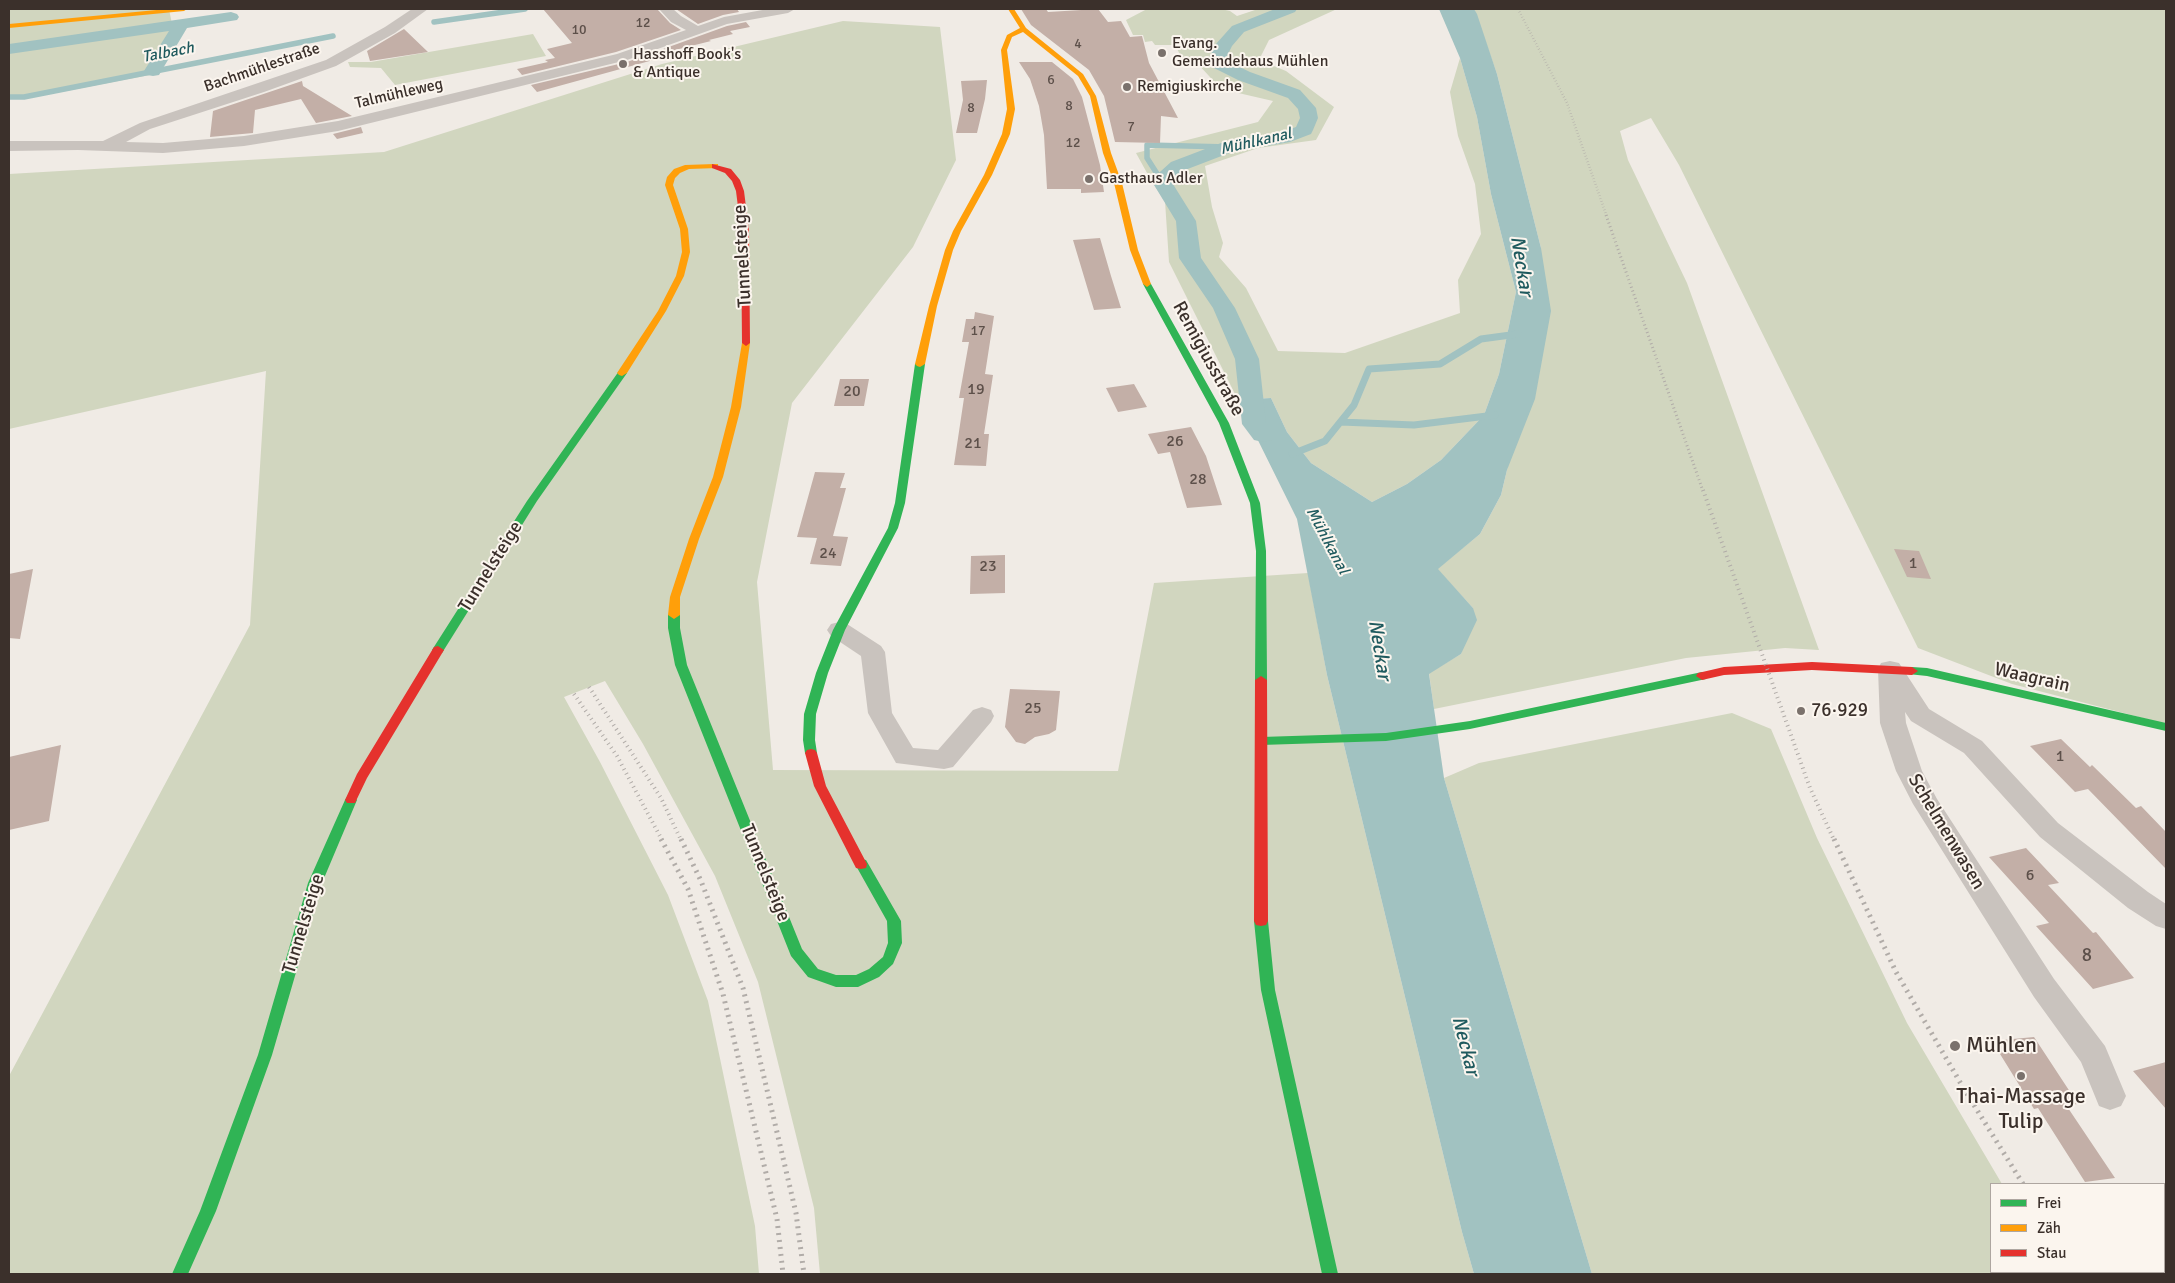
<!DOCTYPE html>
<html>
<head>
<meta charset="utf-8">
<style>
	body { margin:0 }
	#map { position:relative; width:2175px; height:1283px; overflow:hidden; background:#f0ebe5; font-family:Signika,sans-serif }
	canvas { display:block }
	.frame { position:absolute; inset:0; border:10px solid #3b302b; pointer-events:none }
	.legend { position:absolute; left:1990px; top:1183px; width:175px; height:90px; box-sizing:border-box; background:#fbf5ee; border:1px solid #aea6a0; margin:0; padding:6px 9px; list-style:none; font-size:15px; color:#3b302b }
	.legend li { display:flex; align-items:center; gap:10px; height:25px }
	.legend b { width:25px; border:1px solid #aea6a0 }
</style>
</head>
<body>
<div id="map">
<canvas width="2175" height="1283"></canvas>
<div class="frame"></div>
<ul class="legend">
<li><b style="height:6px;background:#30b455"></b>Frei</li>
<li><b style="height:6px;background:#ff9f0a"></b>Zäh</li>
<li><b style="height:6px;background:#e5322d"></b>Stau</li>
</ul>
</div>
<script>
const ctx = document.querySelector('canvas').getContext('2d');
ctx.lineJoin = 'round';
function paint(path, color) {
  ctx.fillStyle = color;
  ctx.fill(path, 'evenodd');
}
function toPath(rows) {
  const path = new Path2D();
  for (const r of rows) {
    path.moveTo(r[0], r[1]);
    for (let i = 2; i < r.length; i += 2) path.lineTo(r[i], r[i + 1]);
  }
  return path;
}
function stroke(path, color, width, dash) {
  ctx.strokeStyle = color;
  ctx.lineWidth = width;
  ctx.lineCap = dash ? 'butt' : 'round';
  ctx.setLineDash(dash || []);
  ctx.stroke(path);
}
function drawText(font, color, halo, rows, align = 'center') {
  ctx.font = font + ' Signika,sans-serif';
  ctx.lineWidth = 4;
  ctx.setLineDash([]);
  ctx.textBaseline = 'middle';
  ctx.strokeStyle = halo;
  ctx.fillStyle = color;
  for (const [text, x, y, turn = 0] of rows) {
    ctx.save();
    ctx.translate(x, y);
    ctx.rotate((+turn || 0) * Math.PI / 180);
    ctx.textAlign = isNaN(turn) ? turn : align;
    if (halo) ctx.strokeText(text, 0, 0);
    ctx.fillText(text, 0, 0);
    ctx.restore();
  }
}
const green = toPath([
	[9,9,169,9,173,29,155,74,24,99,9,98],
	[1147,9,1221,9,1230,11,1237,16,1258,9,1337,9,1269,40,1259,60,1286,71,1334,107,1316,140,1258,148,1205,166,1212,207,1223,243,1219,257,1246,288,1278,351,1345,353,1460,313,1458,280,1481,234,1475,184,1458,136,1450,92,1460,58,1477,117,1491,194,1516,292,1499,374,1484,415,1441,460,1407,484,1372,502,1311,463,1287,432,1271,398,1252,399,1241,406,1169,262,1165,201,1152,182,1136,153,1258,122,1273,101,1221,89,1197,63,1185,64,1175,45,1155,45,1152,41,1145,42,1143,35,1133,35,1126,20],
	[1474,9,2166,9,2166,724,2012,684,1918,648,1679,165,1651,118,1620,131,1628,160,1687,283,1819,650,1785,648,1686,658,1434,709,1429,673,1461,654,1473,608,1437,569,1480,534,1501,495,1507,470,1541,248,1497,74],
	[843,21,940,27,956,160,913,247,792,403,757,582,773,770,1118,771,1154,583,1308,573,1327,675,1462,1232,1474,1274,820,1274,814,1208,758,982,715,876,643,744,605,681,564,697,600,762,668,895,708,1001,755,1226,759,1274,9,1274,9,1076,250,625,266,371,9,429,9,174,384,152,662,64],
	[533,34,546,56,395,85,381,68,350,67,348,62,371,62],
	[1732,713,1771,729,1817,838,1907,1023,2002,1184,1991,1184,1991,1272,2054,1272,2056,1274,1592,1274,1444,778,1479,763]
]);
const water = toPath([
	[1439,9,1474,9,1477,14,1497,74,1541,248,1551,311,1535,399,1507,470,1501,495,1480,534,1438,569,1473,608,1477,620,1461,654,1429,674,1444,778,1592,1274,1474,1274,1462,1232,1327,675,1297,519,1241,406,1252,399,1271,398,1287,432,1311,463,1372,502,1407,484,1441,460,1484,415,1499,374,1516,292,1491,194,1477,117,1460,58]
]);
const streamFar1 = toPath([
	[434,22,525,9],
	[9,97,24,97,333,36],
	[1161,180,1147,158,1147,145,1228,147]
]);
const stream = toPath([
	[1341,422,1414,425,1495,415],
	[1292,454,1325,441,1354,405,1369,369,1440,364,1481,339,1518,334]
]);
const canal = toPath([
	[1275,9,1297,9,1295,12,1244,32,1232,46,1225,60,1250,72,1300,90,1316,108,1318,118,1313,130,1311,134,1290,142,1232,152,1185,170,1171,181,1196,221,1201,258,1235,308,1259,359,1266,423,1275,435,1272,440,1263,442,1254,440,1242,424,1235,359,1213,308,1179,258,1176,221,1151,180,1171,162,1221,143,1279,133,1296,127,1300,118,1298,109,1288,98,1238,80,1210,66,1207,62,1216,44,1232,26,1275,9],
	[231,12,237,14,239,17,237,20,187,28,159,75,153,76,147,75,144,71,169,31,9,54,9,44,231,12]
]);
const building = toPath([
	[543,9,657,9,670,23,681,30,616,52,522,75,517,69,548,62,545,60,555,58,547,49,572,43],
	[676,9,737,9,739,12,723,15,698,24],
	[1021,9,1046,9,1048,12,1098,9,1108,22,1121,21,1130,37,1142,36,1149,63,1178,118,1161,116,1160,143,1115,142,1104,96,1089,70,1031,25],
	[746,22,750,27,730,31,733,34,709,40,711,41,671,51,675,54,537,92,531,85,627,62,727,26],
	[404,29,428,52,370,61,367,51],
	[1019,62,1052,62,1073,79,1082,97,1100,165,1104,192,1081,193,1081,189,1047,189,1044,135,1039,106,1030,79],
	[987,80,985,99,977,133,956,133,963,100,961,81],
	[302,81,303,86,352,116,316,123,301,99,255,110,253,133,210,137,213,111],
	[361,127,363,133,337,139,333,134],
	[1100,238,1111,276,1121,308,1094,310,1073,240],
	[975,312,994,316,985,374,993,375,984,434,989,434,986,466,954,465,964,398,959,398,969,342,962,342,966,319,974,319],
	[840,379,869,379,864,406,834,406],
	[1134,384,1147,407,1118,412,1106,388],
	[1191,427,1206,456,1222,505,1187,508,1170,452,1158,454,1148,434],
	[815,472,845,473,840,488,846,488,833,536,848,537,841,566,810,564,817,538,797,537],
	[1894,549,1919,551,1931,579,1907,577],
	[1005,555,1005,593,970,594,971,556],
	[33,569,20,639,9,638,9,574],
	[1010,689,1060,691,1056,730,1049,734,1035,737,1025,744,1016,742,1005,727],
	[2061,739,2090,767,2092,765,2136,808,2141,806,2166,832,2166,869,2088,789,2075,792,2030,746],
	[61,745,49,821,9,830,9,757],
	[2026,848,2059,883,2048,885,2093,933,2096,932,2134,978,2093,989,2036,926,2049,923,1989,857],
	[2034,1037,2078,1104,2066,1105,2115,1178,2085,1182,2038,1108,2034,1109,1992,1041],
	[2166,1062,2166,1109,2133,1071]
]);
const street = toPath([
	[412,9,428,9,395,33,336,66,264,92,150,129,126,142,163,143,244,136,338,121,617,54,686,30,671,22,659,9,673,9,681,16,698,26,724,17,768,9,795,9,788,13,727,24,627,60,338,131,244,146,163,153,78,150,9,151,9,141,103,141,140,123,326,60,385,27,412,9],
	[839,622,847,624,881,646,885,652,892,713,913,748,938,750,973,710,982,707,991,710,994,716,991,722,953,767,944,769,896,763,868,713,861,656,831,636,827,630,831,624,839,622],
	[1890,661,1899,663,1929,709,1982,741,2058,823,2148,892,2166,904,2166,929,2156,926,2128,908,2040,837,1964,753,1911,721,1905,712,1906,723,1922,771,1937,799,2054,979,2105,1046,2126,1096,2121,1106,2110,1110,2099,1106,2081,1062,2034,997,1913,804,1896,771,1880,723,1878,669,1881,663,1890,661]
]);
const fast = toPath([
	[1147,281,1151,284,1229,423,1260,503,1266,551,1267,680,1265,683,1261,684,1255,680,1256,551,1250,503,1219,423,1143,284,1147,281],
	[920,361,925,364,905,503,898,528,845,630,828,673,816,714,815,740,817,753,815,756,811,757,807,756,805,753,803,740,804,714,816,673,833,630,888,528,895,503,915,364,920,361],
	[622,370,627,373,537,501,442,653,434,653,432,650,527,501,619,371,622,370],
	[674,611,680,615,680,628,687,665,802,949,818,969,836,975,856,975,869,969,883,957,888,943,887,921,855,864,856,860,861,859,866,860,901,921,902,943,893,964,879,977,858,987,836,987,808,977,791,956,675,665,668,628,668,615,674,611],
	[1912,667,1927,668,2166,723,2166,731,1927,676,1908,674,1906,671,1908,668,1912,667],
	[1702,672,1706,673,1708,676,1706,679,1470,729,1386,741,1261,745,1257,744,1255,741,1257,738,1261,737,1386,733,1470,721,1702,672],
	[351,795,355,797,357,800,322,883,272,1055,216,1211,188,1274,172,1274,200,1211,258,1055,308,883,345,800,347,797,351,795],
	[1261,916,1266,917,1268,921,1275,990,1338,1274,1322,1274,1261,990,1254,921,1256,917,1261,916]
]);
const slow = toPath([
	[167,9,187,9,184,11,9,28,9,24,167,9],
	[1008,9,1014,9,1026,28,1083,74,1096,96,1111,153,1122,183,1138,250,1151,284,1147,287,1143,284,1130,250,1114,183,1103,153,1090,96,1078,76,1023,32,1012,37,1007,50,1015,109,1010,134,992,175,961,231,953,250,937,306,925,364,920,367,917,366,915,364,929,306,945,250,953,231,984,175,1002,134,1007,109,1001,50,1007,35,1020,28,1008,9],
	[715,164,718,164,718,168,689,169,680,173,675,178,673,185,688,229,690,252,684,276,666,311,627,373,622,376,619,375,617,373,658,311,676,276,682,252,680,229,665,185,667,177,674,169,685,165,715,164],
	[746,340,750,343,741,407,723,477,699,539,680,597,680,615,674,619,668,615,670,597,689,539,713,477,731,407,742,343,746,340]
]);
const jam = toPath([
	[712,164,731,169,740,180,744,191,749,231,750,343,746,346,742,343,741,231,736,191,732,181,725,173,712,168,712,164],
	[438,646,444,650,367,778,355,803,347,803,345,800,357,774,434,647,438,646],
	[1812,662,1912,667,1918,671,1912,675,1812,670,1724,675,1702,680,1696,676,1698,673,1724,667,1812,662],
	[1261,676,1267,680,1268,921,1266,925,1261,926,1256,925,1254,921,1255,680,1261,676],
	[811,749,815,750,817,753,826,786,867,864,866,868,861,869,856,868,814,786,805,753,807,750,811,749]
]);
const railFar3 = toPath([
	[1518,9,1567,103,1607,217]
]);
const railFar2 = toPath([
	[1606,215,1703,491]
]);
const railFar1 = toPath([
	[1703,490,1810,788,1834,840],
	[589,687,661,798,681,840],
	[574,694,617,756,662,840]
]);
const rail = toPath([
	[661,839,688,889,723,994,777,1219,783,1274],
	[681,839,701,881,743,988,796,1213,804,1274],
	[1834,839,1896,972,1964,1089,2023,1184],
	[2078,1272,2080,1274]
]);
const markers = [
	[1162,53,5,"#7a716c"],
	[623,64,5,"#7a716c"],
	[1127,87,5,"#7a716c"],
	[1089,179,5,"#7a716c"],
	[1801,711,5,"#7a716c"],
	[1955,1046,6,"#7a716c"],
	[2021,1076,5,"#7a716c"]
];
const farNumbernames = [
	["12",643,23],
	["10",579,30],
	["4",1078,44],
	["6",1051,80],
	["8",1069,106],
	["8",971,108],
	["7",1131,127],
	["12",1073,143],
	["17",978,331]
];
const farPoinames = [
	["Evang.",1172,44],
	["Gemeindehaus Mühlen",1172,62],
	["Hasshoff Book's",633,55],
	["& Antique",633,73],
	["Remigiuskirche",1137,87],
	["Gasthaus Adler",1099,179]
];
const farWaternames = [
	["Talbach",168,53,-11],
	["Mühlkanal",1256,142,-13],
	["Mühlkanal",1327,541,62]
];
const farStreetnames = [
	["Bachmühlestraße",262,68,-19],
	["Talmühleweg",399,94,-13]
];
const numberNames = [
	["19",976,390],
	["20",852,392],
	["26",1175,442],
	["21",973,444],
	["28",1198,480],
	["24",828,554],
	["1",1913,564],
	["23",988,567],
	["25",1033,709],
	["1",2060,757],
	["6",2030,876]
];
const streetNames = [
	["Tunnelsteige",743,256,-93],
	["Remigiusstraße",1208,359,61],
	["Tunnelsteige",491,567,-58],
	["Waagrain",2032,678,13],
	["Schelmenwasen",1946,832,59],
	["Tunnelsteige",765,873,68],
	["Tunnelsteige",304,924,-73]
];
const poiNames = [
	["76·929",1811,711]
];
const nearNumbernames = [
	["8",2087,956]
];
const waterNames = [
	["Neckar",1521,266,81],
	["Neckar",1379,650,81],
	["Neckar",1465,1046,76]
];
const nearPoinames = [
	["Mühlen",1966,1046],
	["Thai-Massage",2021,1097,"center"],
	["Tulip",2021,1122,"center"]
];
paint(green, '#d1d6bf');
paint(water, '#a1c2c1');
stroke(streamFar1, '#a1c2c1', 5.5);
stroke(stream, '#a1c2c1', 7);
paint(canal, '#a1c2c1');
paint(building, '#c3afa7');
paint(street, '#c9c3be');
paint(fast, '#30b455');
paint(slow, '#ff9f0a');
paint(jam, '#e5322d');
stroke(railFar3, '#b1aca8', 2.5, [0.5, 2.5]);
stroke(railFar2, '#b1aca8', 3, [1, 3]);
stroke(railFar1, '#b1aca8', 4, [1, 4]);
stroke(rail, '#b1aca8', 5, [2, 5]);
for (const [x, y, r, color] of markers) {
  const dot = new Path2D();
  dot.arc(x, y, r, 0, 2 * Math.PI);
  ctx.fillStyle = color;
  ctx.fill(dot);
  stroke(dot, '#fbf5ee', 2);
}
drawText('14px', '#5d504a', null, farNumbernames);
drawText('16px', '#3b302b', '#fbf5ee', farPoinames, 'left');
drawText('italic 16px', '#1f5a5e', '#fbf5ee', farWaternames);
drawText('16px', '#3b302b', '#fbf5ee', farStreetnames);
drawText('16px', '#5d504a', null, numberNames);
drawText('19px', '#3b302b', '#fbf5ee', streetNames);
drawText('19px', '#3b302b', '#fbf5ee', poiNames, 'left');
drawText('19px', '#5d504a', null, nearNumbernames);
drawText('italic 20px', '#1f5a5e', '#fbf5ee', waterNames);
drawText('22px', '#3b302b', '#fbf5ee', nearPoinames, 'left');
</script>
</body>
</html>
